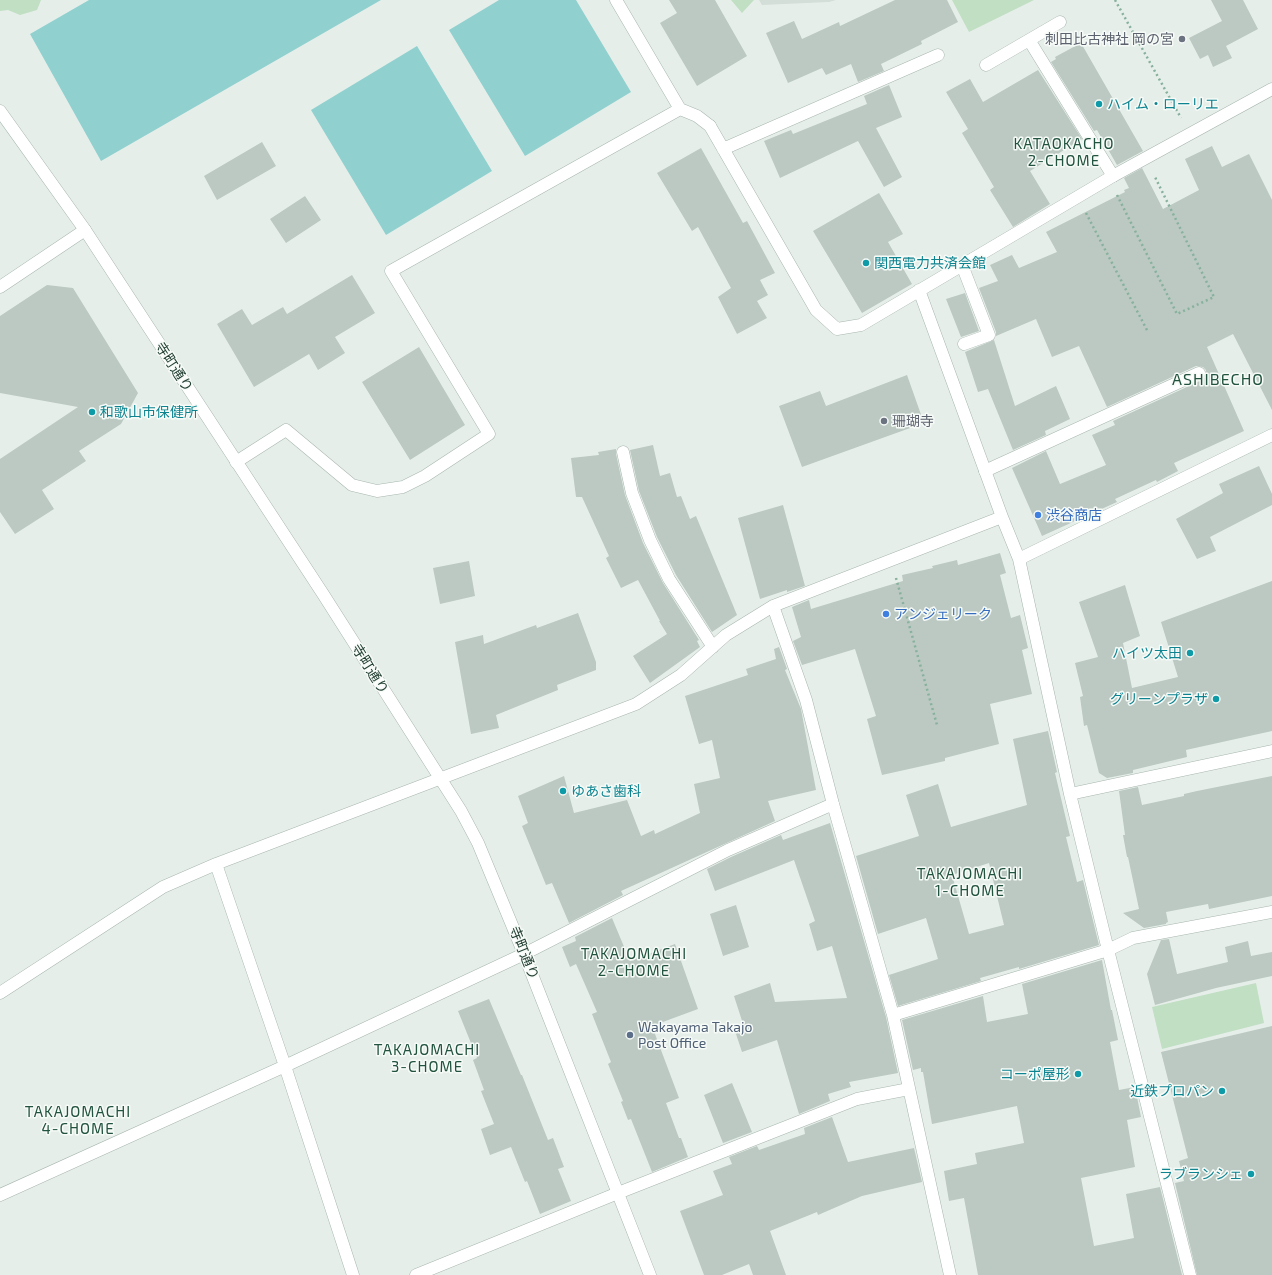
<!DOCTYPE html>
<meta charset="utf-8">
<style>
body{margin:0}
canvas{display:block;background:#e6eee9}
</style>
<canvas width="1272" height="1275"></canvas>
<script>
const c = document.querySelector('canvas').getContext('2d');
c.lineJoin = 'round';
function paint(path, color) {
  c.fillStyle = color;
  c.fill(path, 'evenodd');
}
function shape(rows) {
  const path = new Path2D();
  for (const r of rows) {
    path.moveTo(r[0], r[1]);
    for (let i = 2; i < r.length; i += 2) path.lineTo(r[i], r[i + 1]);
  }
  return path;
}
function stroke(path, color, width, dash) {
  c.strokeStyle = color;
  c.lineWidth = width;
  c.lineCap = dash ? 'butt' : 'round';
  c.setLineDash(dash || []);
  c.stroke(path);
}
function label(font, color, halo, rows, align = 'center') {
  c.font = font + ' "Exo 2","Noto Sans JP",sans-serif';
  c.lineWidth = 3;
  c.setLineDash([]);
  c.textBaseline = 'middle';
  c.strokeStyle = halo;
  c.fillStyle = color;
  for (const [text, x, y, turn = 0] of rows) {
    c.save();
    c.translate(x, y);
    c.rotate((+turn || 0) * Math.PI / 180);
    c.textAlign = isNaN(turn) ? turn : align;
    if (halo) c.strokeText(text, 0, 0);
    c.fillText(text, 0, 0);
    c.restore();
  }
}
paint(shape([
 [759,0,836,0,829,2,762,5]
]), '#d4ded8');
paint(shape([
 [0,0,41,0,37,10,20,15,8,10,0,11],
 [731,0,754,0,742,13],
 [952,0,1034,0,969,32],
 [1256,983,1264,1023,1162,1049,1152,1007]
]), '#c0dfc3');
paint(shape([
 [89,0,381,0,101,161,30,34],
 [499,0,576,0,631,92,525,156,449,30],
 [417,46,492,171,386,235,311,110]
]), '#90d1d0');
paint(shape([
 [669,0,715,0,747,56,697,86,660,23,677,13],
 [895,0,947,0,958,22,921,41,922,44,881,64,884,71,858,82,851,64,826,75,822,68,788,83,766,33,794,21,802,39,839,22,840,26],
 [1211,0,1243,0,1258,29,1226,46,1232,58,1213,67,1208,55,1200,59,1189,38,1222,21],
 [1081,43,1143,151,1117,165,1097,130,1094,131,1051,62,1056,59,1055,57],
 [1038,70,1082,139,1030,171,1050,204,1013,227,990,190,994,187,962,133,968,129,946,92,970,79,983,102],
 [889,85,902,117,876,128,902,177,884,187,858,141,780,178,764,141,791,130,793,134,867,104,864,96],
 [262,142,276,166,217,200,204,176],
 [1212,146,1222,167,1249,154,1272,200,1272,410,1233,334,1207,347,1244,431,1174,463,1178,471,1157,482,1156,480,1115,499,1117,502,1042,536,1012,468,1046,451,1060,484,1106,465,1092,435,1115,425,1113,421,1202,380,1205,377,1206,370,1203,367,1196,366,1107,407,1079,346,1052,357,1036,319,996,336,996,332,979,288,998,281,990,265,1012,255,1019,268,1057,252,1046,232,1125,192,1124,190,1129,188,1124,178,1142,168,1163,209,1199,190,1185,159],
 [701,148,743,223,747,221,775,273,760,280,768,295,757,301,767,318,737,334,718,297,731,288,698,227,692,231,657,173],
 [879,193,903,234,888,242,912,284,862,313,813,231],
 [305,196,321,220,286,243,270,219],
 [352,275,375,313,335,337,345,353,318,370,309,354,254,387,217,324,242,309,252,325,283,307,287,314],
 [47,285,73,288,138,393,121,424,79,451,86,461,42,490,54,509,15,534,0,512,0,459,78,407,0,393,0,316],
 [965,293,979,331,961,337,946,299],
 [994,340,1015,406,1056,386,1070,419,1045,431,1046,435,1013,450,988,389,978,392,965,352],
 [419,347,465,425,410,460,362,382],
 [907,375,924,423,802,467,779,406,820,391,826,406],
 [653,445,660,476,670,473,677,497,681,496,690,519,696,516,737,615,712,632,676,575,657,537,639,491,630,450],
 [616,449,616,454,625,495,643,543,663,583,699,640,697,641,700,647,650,683,633,656,667,634,659,621,660,621,638,580,621,588,606,558,609,556,582,497,576,497,571,458,599,455,598,452],
 [1259,466,1272,494,1272,505,1210,537,1216,551,1197,559,1176,519,1223,493,1219,484],
 [783,505,805,586,787,592,787,590,760,599,738,518],
 [1000,553,1006,573,1000,575,1011,618,1020,615,1028,648,1022,650,1032,694,990,704,999,744,945,758,945,761,882,775,867,719,876,716,855,649,802,665,793,641,801,637,792,607,809,600,811,609,903,581,902,575,933,568,932,566,957,560,958,565],
 [469,561,475,596,440,604,433,568],
 [1272,581,1272,731,1186,750,1187,757,1133,770,1133,773,1107,778,1099,773,1087,725,1084,726,1080,697,1083,696,1075,663,1098,657,1079,602,1125,585,1140,636,1123,643,1132,688,1178,677,1161,622],
 [578,613,596,662,596,670,557,685,558,690,496,715,499,728,471,734,455,642,483,635,484,644,536,625,537,628],
 [779,647,787,669,785,670,801,709,816,790,768,801,775,821,621,891,623,895,569,923,552,883,546,885,522,826,528,823,518,796,564,776,574,813,627,800,641,836,654,830,655,834,700,813,694,784,720,778,712,740,699,744,685,696,748,675,746,669,776,659,774,649],
 [1048,731,1057,772,1055,773,1070,836,1066,837,1077,882,1083,880,1099,945,1019,969,1019,967,980,978,981,981,898,1006,889,975,938,959,926,918,878,934,856,856,919,836,906,795,938,784,951,827,1027,805,1013,739],
 [989,863,1004,925,969,934,952,875],
 [1272,776,1272,896,1209,909,1208,904,1166,912,1168,922,1166,923,1166,924,1144,928,1123,913,1139,909,1128,857,1127,857,1123,835,1125,835,1119,791,1138,787,1142,805,1184,796,1184,794,1197,791],
 [830,823,886,1017,898,1073,849,1082,851,1087,828,1094,830,1101,799,1114,777,1040,742,1052,735,1031,744,1027,734,996,770,983,775,1002,847,998,832,946,817,951,809,924,815,921,794,860,715,891,707,869,731,857,781,835,783,840],
 [736,905,749,947,723,956,710,914],
 [612,918,630,961,675,944,698,1009,652,1026,679,1098,666,1103,679,1138,681,1138,688,1157,652,1172,631,1119,628,1120,621,1102,623,1101,608,1064,611,1062,592,1014,597,1012,576,964,570,967,562,947,576,941,575,937],
 [1169,939,1177,974,1228,962,1225,947,1248,941,1251,956,1272,952,1272,976,1216,988,1155,1005,1147,974,1161,940],
 [1102,960,1111,1010,1112,1010,1118,1040,1110,1042,1119,1090,1135,1087,1141,1117,1127,1120,1135,1167,1081,1178,1094,1246,1134,1238,1126,1194,1160,1187,1182,1275,978,1275,964,1198,949,1201,944,1171,977,1164,975,1153,1024,1143,1017,1106,932,1124,923,1072,921,1072,921,1068,913,1070,902,1020,983,996,987,1022,1028,1014,1022,984],
 [489,999,521,1075,522,1075,548,1140,553,1138,564,1167,558,1169,571,1201,540,1214,527,1181,525,1182,511,1147,490,1155,481,1129,494,1124,481,1091,484,1090,473,1060,477,1058,458,1011],
 [1272,1026,1272,1275,1197,1275,1175,1183,1184,1181,1179,1161,1188,1158,1161,1052],
 [732,1083,752,1132,723,1143,704,1095],
 [832,1117,848,1162,914,1148,922,1182,862,1196,818,1215,817,1212,770,1231,786,1275,753,1275,749,1264,722,1275,704,1275,680,1211,723,1195,713,1171,732,1164,729,1157,757,1146,759,1150,805,1134,804,1128]
]), '#bbc9c2');
const service = shape([
 [616,0,680,109],
 [1029,40,1113,176],
 [986,65,1060,22],
 [962,265,989,335,964,344],
 [236,462,286,430,352,485,377,491,403,487,425,476,489,434,391,271,680,109,697,116,710,126],
 [985,471,1199,373]
]);
const minor = shape([
 [710,126,816,310,837,329,861,325,1113,176,1272,89],
 [723,149,938,55],
 [0,287,85,230],
 [919,290,1002,517,1019,559,1070,794,1108,950,1190,1275],
 [623,452,632,493,650,540,669,579,713,647],
 [1019,559,1272,435],
 [773,606,806,700,833,804,893,1015,950,1275],
 [1070,794,1272,751],
 [216,864,285,1066,353,1275],
 [0,993,163,887,216,864,636,704,681,675,726,635,773,606,1002,517],
 [893,1015,1108,950,1133,938,1272,912],
 [0,1195,285,1066,524,954,728,850,833,804],
 [416,1275,618,1193,857,1099,909,1089]
]);
const tertiary = shape([
 [0,111,85,230,323,594,461,811,478,843,524,954,650,1275]
]);
stroke(service, '#a8b7af', 13);
stroke(minor, '#a8b7af', 13);
stroke(tertiary, '#a8b7af', 13);
stroke(shape([
 [1115,0,1181,118],
 [1117,195,1177,314,1214,297,1154,175],
 [1086,213,1148,332],
 [896,578,937,725]
]), '#87b19d', 2.5, [2, 3]);
stroke(service, '#fff', 12);
stroke(minor, '#fff', 12);
stroke(tertiary, '#fff', 12);
for (const [x, y, r, color] of [
 [1182,39,4,"#6b7280"],
 [1099,104,4,"#0f9aa8"],
 [866,263,4,"#0f9aa8"],
 [92,412,4,"#0f9aa8"],
 [884,421,4,"#6b7280"],
 [1038,515,4,"#3f7fe0"],
 [886,614,4,"#3f7fe0"],
 [1190,653,4,"#0f9aa8"],
 [1216,699,4,"#0f9aa8"],
 [563,791,4,"#0f9aa8"],
 [630,1035,4,"#5c6f8a"],
 [1078,1074,4,"#0f9aa8"],
 [1222,1091,4,"#0f9aa8"],
 [1251,1174,4,"#0f9aa8"]
]) {
  const dot = new Path2D();
  dot.arc(x, y, r, 0, 2 * Math.PI);
  c.fillStyle = color;
  c.fill(dot);
  stroke(dot, '#f7fbf8', 1.5);
}
label('14px', '#5b616d', '#f7fbf8', [
 ["刺田比古神社 岡の宮",1174,39],
 ["珊瑚寺",892,421,"left"]
], 'right');
label('14px', '#0d838f', '#f7fbf8', [
 ["ハイム・ローリエ",1107,104,"left"],
 ["関西電力共済会館",874,263,"left"],
 ["和歌山市保健所",100,412,"left"],
 ["ハイツ太田",1182,653],
 ["グリーンプラザ",1208,699],
 ["ゆあさ歯科",571,791,"left"],
 ["コーポ屋形",1070,1074],
 ["近鉄プロパン",1214,1091],
 ["ラブランシェ",1243,1174]
], 'right');
label('14px', '#254135', '#f7fbf8', [
 ["寺町通り",174,367,57],
 ["寺町通り",370,669,58],
 ["寺町通り",524,953,68]
]);
label('14px', '#366cbe', '#f7fbf8', [
 ["渋谷商店",1046,515],
 ["アンジェリーク",894,614]
], 'left');
label('14px', '#4e5e75', '#f7fbf8', [
 ["Wakayama Takajo",638,1027],
 ["Post Office",638,1043]
], 'left');
c.letterSpacing = '1px';
label('15px', '#21533e', '#f7fbf8', [
 ["KATAOKACHO",1064,144],
 ["2-CHOME",1064,161],
 ["TAKAJOMACHI",970,874],
 ["1-CHOME",970,891],
 ["TAKAJOMACHI",634,954],
 ["2-CHOME",634,971],
 ["TAKAJOMACHI",427,1050],
 ["3-CHOME",427,1067],
 ["TAKAJOMACHI",78,1112],
 ["4-CHOME",78,1129]
]);
c.letterSpacing = '0px';
c.letterSpacing = '1px';
label('16px', '#21533e', '#f7fbf8', [
 ["ASHIBECHO",1218,380]
]);
c.letterSpacing = '0px';
</script>
